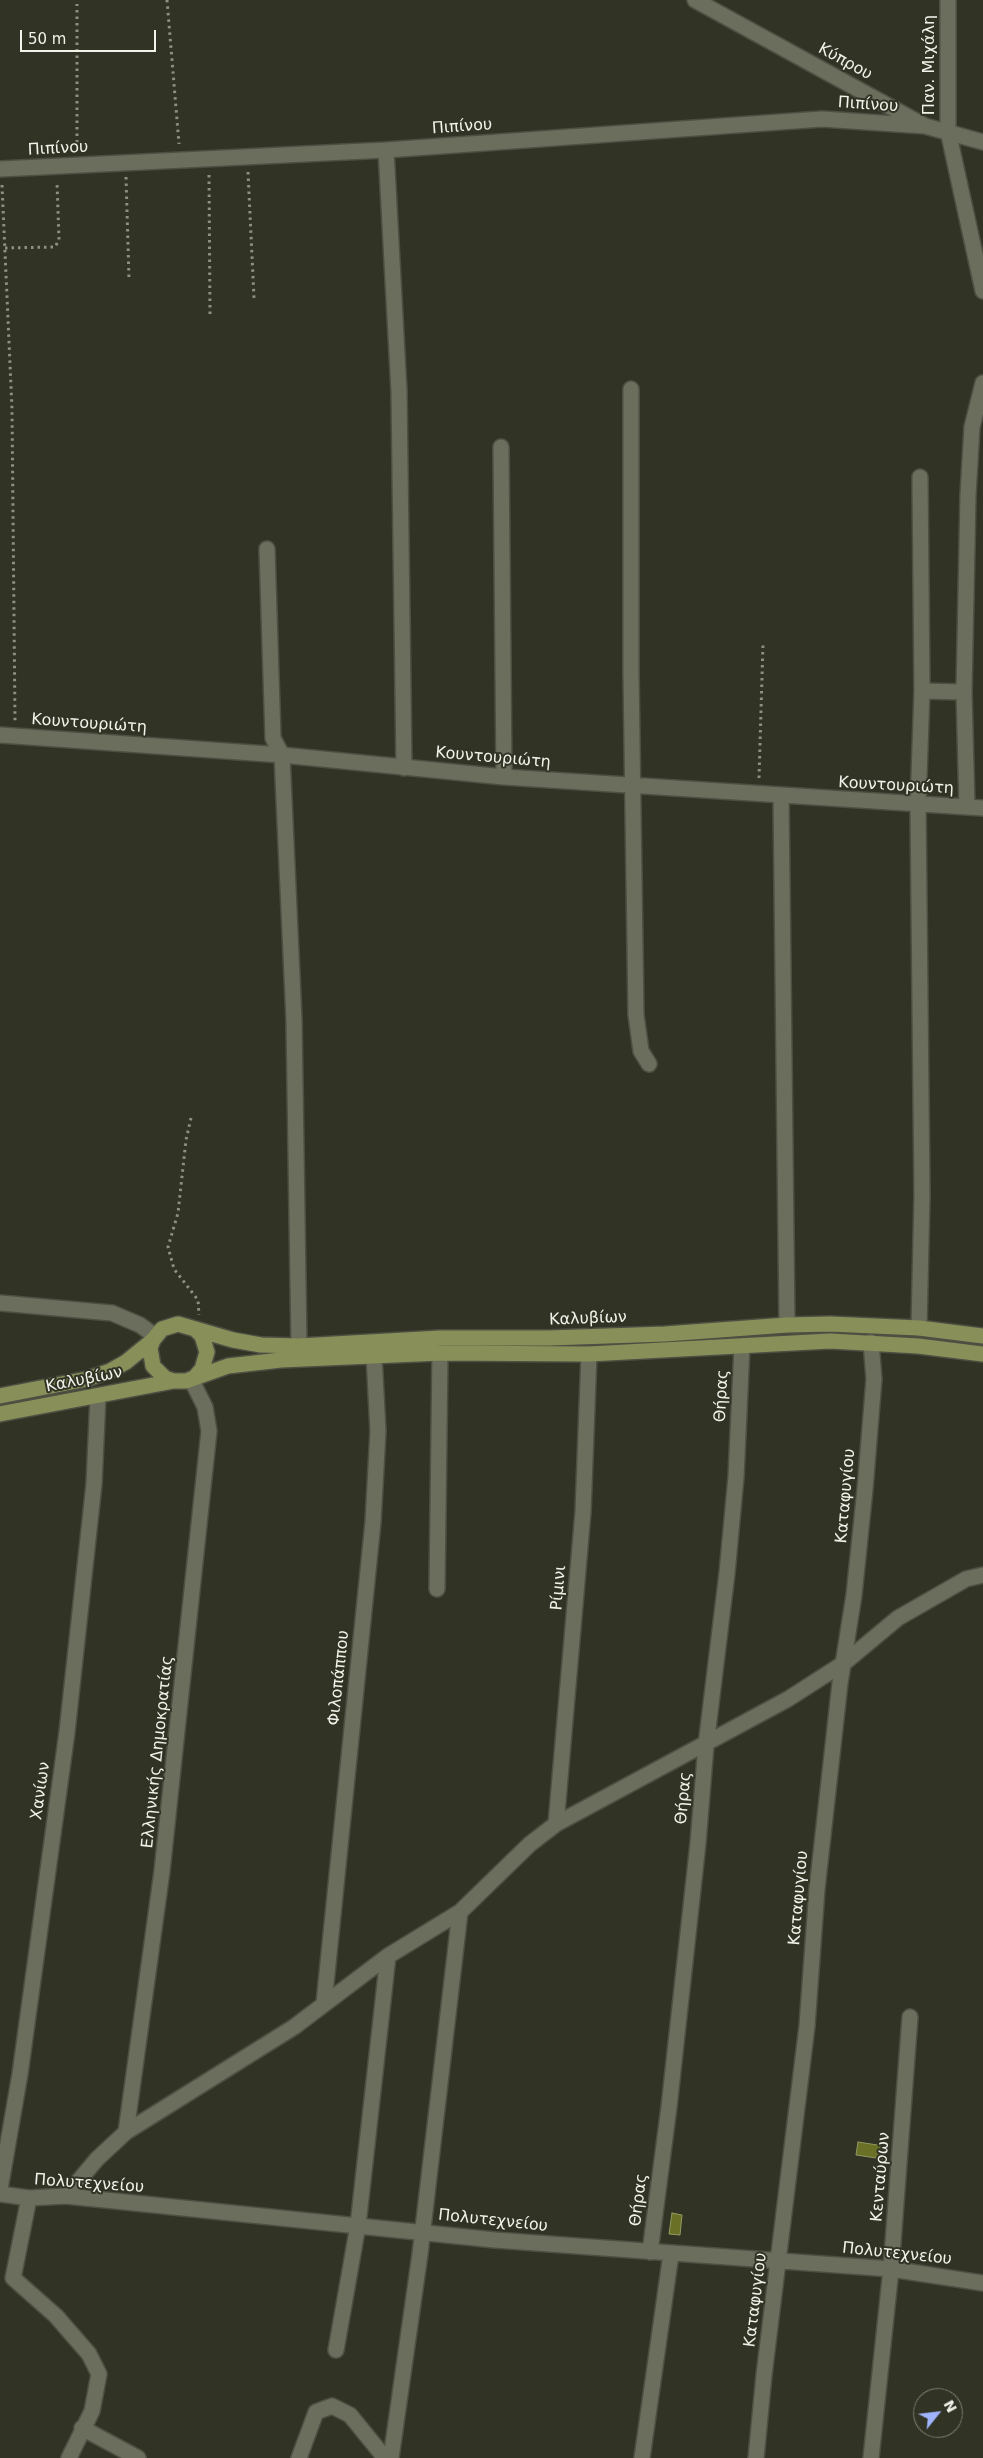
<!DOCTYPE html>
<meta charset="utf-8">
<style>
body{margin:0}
#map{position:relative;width:983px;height:2458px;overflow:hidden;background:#313325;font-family:"DejaVu Sans",sans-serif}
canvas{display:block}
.north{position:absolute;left:913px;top:2388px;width:50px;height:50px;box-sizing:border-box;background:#313325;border:1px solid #7e8074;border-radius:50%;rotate:61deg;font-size:14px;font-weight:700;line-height:20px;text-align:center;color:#f1f3ea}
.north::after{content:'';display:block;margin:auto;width:18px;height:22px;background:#a0b3fd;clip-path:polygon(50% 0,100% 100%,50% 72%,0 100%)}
.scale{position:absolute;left:20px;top:30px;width:136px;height:22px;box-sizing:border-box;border:2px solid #f1f3ea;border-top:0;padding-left:6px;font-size:15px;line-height:18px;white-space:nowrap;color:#f1f3ea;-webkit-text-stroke:4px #313325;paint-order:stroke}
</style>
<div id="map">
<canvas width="983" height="2458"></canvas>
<div class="north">N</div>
<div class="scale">50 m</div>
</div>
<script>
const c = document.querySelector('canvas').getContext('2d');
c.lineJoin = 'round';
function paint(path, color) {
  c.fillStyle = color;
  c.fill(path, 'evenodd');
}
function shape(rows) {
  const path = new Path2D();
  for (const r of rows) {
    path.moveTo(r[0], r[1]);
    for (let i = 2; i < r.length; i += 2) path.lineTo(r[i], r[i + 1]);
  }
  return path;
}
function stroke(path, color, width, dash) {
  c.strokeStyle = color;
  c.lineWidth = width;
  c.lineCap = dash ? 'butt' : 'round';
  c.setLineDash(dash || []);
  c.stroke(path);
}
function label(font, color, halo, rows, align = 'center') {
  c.font = font + ' "DejaVu Sans",sans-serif';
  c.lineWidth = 4;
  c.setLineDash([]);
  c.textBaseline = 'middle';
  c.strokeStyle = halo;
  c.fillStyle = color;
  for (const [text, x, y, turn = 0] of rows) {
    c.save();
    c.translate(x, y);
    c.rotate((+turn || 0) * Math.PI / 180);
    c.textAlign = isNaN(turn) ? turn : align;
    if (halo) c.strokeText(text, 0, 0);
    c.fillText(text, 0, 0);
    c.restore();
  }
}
const water = shape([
 [858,2142,884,2146,883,2159,856,2155,858,2142],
 [672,2213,682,2215,680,2235,669,2234,672,2213]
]);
paint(water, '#6a7126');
stroke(water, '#929861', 1);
const minor = shape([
 [695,0,925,126,983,142],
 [948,0,948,131,983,291],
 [386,150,399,391,404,768],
 [0,169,386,150,822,119,925,126],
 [631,389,631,673,636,1015,641,1051,649,1064],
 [501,447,504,777],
 [920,477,922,691,964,692],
 [267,549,273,738,282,755,294,1020,299,1346],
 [0,735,282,755,504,777,983,808],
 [781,796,787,1325],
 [967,807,964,692,968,495,972,427,983,383],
 [0,1303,112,1313,140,1325,155,1336],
 [919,1328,922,1196,918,805,922,691],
 [437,1589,440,1353],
 [556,1824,583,1512,589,1354],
 [324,2003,373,1522,378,1431,374,1356],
 [126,2132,162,1871,209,1431,205,1407,191,1379],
 [0,2189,20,2074,67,1732,94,1484,98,1396],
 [0,2194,29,2198,66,2196,495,2240,891,2269,983,2283],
 [66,2196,97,2159,126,2132,294,2027,388,1956,460,1912,530,1844,556,1824,788,1699,844,1663,898,1618,966,1579,983,1575],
 [29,2198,13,2278,56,2316,89,2354,99,2374,92,2411,69,2458],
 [650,2252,669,2107,698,1843,706,1745,727,1573,736,1477,742,1346],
 [336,2350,358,2225,388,1956],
 [82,2428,138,2458],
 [299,2458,316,2412,332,2406,350,2415,385,2458],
 [391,2458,420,2254,460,1912],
 [642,2458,671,2254],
 [756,2458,764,2375,807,2026,817,1889,840,1683,854,1595,865,1489,874,1379,871,1342],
 [871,2458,891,2269,910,2017]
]);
const major = shape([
 [195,1329,202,1336,207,1352,202,1369,196,1376],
 [153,1340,150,1348,153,1366,165,1378,174,1381],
 [0,1396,87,1379,110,1371,126,1362,153,1340,162,1329,178,1324,233,1340,261,1345,299,1346,440,1338,549,1338,665,1334,787,1325,830,1324,919,1328,983,1336],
 [0,1414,174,1381,186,1381,228,1366,281,1360,440,1353,589,1354,830,1341,918,1346,983,1354]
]);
stroke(minor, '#4d4f42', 18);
stroke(major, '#4d4f42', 18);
stroke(shape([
 [167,0,179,144],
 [77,149,77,4],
 [248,172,254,298],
 [209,175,210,314],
 [126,177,129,279],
 [2,185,12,409,15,721],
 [5,248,55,247,59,240,57,182],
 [759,778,763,644],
 [191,1118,186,1140,178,1213,168,1247,174,1269,198,1300,199,1315]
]), '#8e9084', 3, [2.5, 4]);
stroke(minor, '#6b6e5d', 15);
stroke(major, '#888f59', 15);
label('16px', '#f1f3ea', '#313325', [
 ["Κύπρου",845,62,29],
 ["Παν. Μιχάλη",930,65,-90],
 ["Πιπίνου",868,105,4],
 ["Πιπίνου",462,127,-4],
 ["Πιπίνου",58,149,-3],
 ["Κουντουριώτη",89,724,4],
 ["Κουντουριώτη",493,758,5],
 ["Κουντουριώτη",896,786,3],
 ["Καλυβίων",588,1319,-2],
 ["Καλυβίων",84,1380,-11],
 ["Θήρας",722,1396,-87],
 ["Καταφυγίου",846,1496,-85],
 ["Ρίμινι",559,1588,-85],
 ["Φιλοπάππου",339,1678,-84],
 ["Ελληνικής Δημοκρατίας",158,1752,-84],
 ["Χανίων",41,1791,-82],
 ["Θήρας",684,1798,-85],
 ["Καταφυγίου",799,1898,-85],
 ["Κενταύρων",881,2177,-85],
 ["Πολυτεχνείου",89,2184,4],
 ["Θήρας",639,2200,-83],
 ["Πολυτεχνείου",493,2221,6],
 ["Πολυτεχνείου",897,2254,6],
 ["Καταφυγίου",756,2300,-83]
]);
</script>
